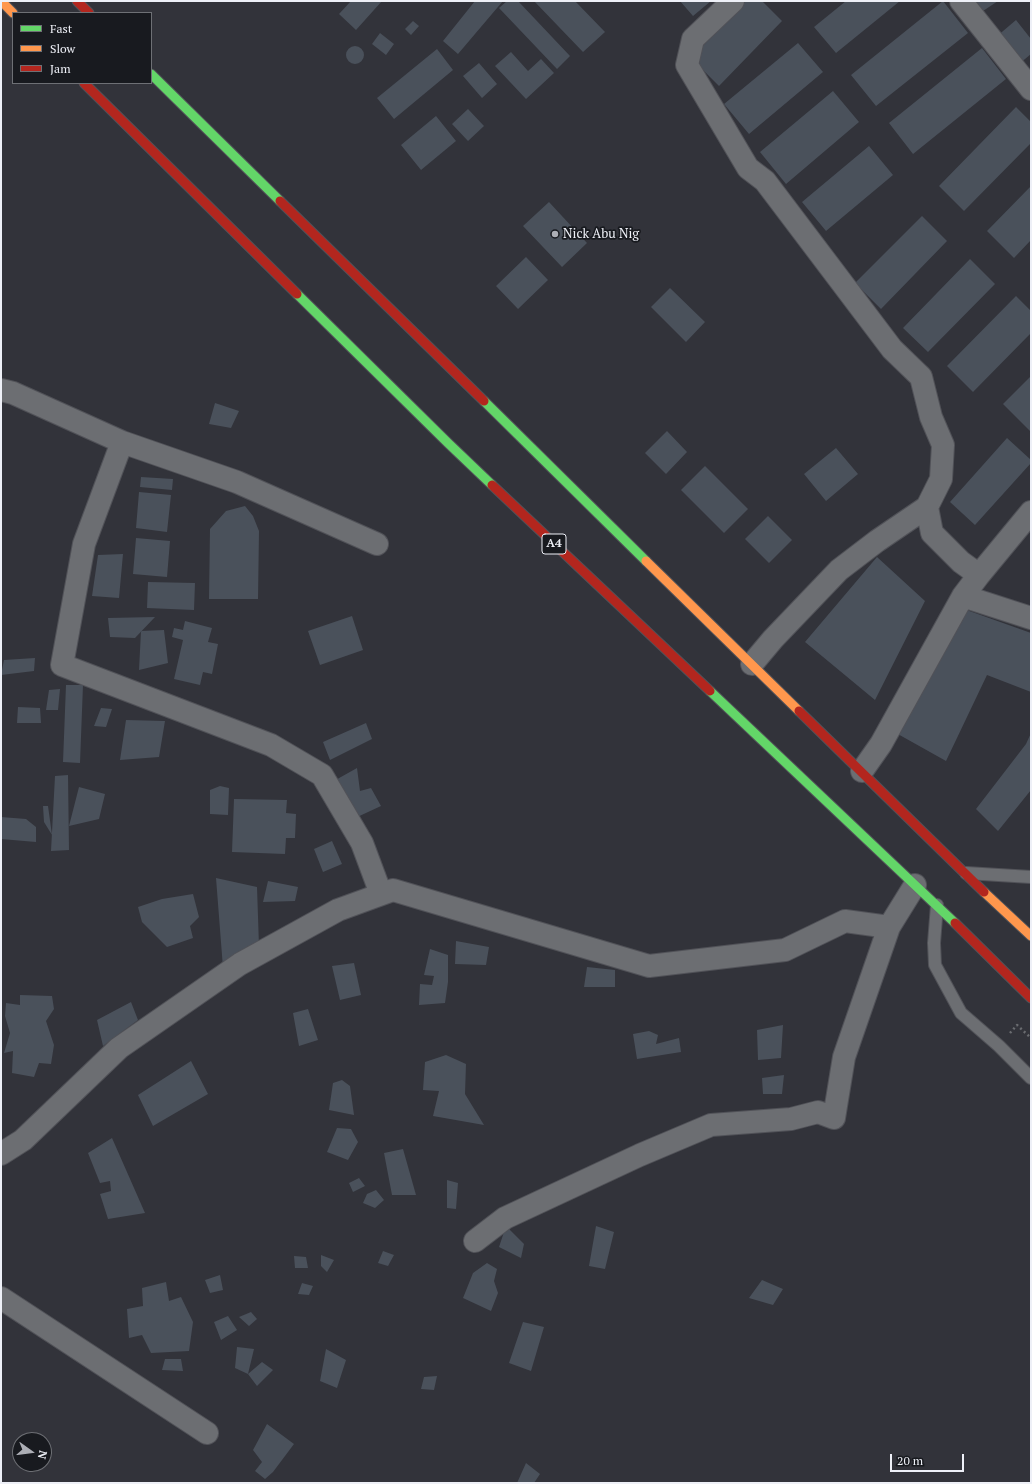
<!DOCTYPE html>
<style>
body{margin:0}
#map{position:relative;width:1032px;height:1484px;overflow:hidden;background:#32333a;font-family:"PT Serif",serif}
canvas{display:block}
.frame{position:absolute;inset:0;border:2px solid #eef0f7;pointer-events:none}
.legend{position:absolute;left:12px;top:12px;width:140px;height:72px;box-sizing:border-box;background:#181a1f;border:1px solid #6e7075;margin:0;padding:5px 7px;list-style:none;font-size:12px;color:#eef0f7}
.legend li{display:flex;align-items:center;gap:8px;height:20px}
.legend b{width:20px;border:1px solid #6e7075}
.north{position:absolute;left:12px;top:1432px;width:40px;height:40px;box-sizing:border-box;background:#181a1f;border:1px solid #6e7075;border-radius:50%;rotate:104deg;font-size:11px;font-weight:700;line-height:16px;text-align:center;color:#eef0f7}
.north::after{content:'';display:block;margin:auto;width:14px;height:18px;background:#acaeb5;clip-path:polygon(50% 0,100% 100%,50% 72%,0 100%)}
.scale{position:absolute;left:890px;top:1454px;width:74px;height:18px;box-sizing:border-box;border:2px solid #eef0f7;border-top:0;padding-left:5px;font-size:12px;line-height:14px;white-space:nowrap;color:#eef0f7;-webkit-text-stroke:3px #181a1f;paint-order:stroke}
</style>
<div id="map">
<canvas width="1032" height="1484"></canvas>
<div class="frame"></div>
<ul class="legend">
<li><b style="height:5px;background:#63d668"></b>Fast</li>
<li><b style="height:5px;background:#ff974d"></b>Slow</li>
<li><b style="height:5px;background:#b3261e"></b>Jam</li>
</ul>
<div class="north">N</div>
<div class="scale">20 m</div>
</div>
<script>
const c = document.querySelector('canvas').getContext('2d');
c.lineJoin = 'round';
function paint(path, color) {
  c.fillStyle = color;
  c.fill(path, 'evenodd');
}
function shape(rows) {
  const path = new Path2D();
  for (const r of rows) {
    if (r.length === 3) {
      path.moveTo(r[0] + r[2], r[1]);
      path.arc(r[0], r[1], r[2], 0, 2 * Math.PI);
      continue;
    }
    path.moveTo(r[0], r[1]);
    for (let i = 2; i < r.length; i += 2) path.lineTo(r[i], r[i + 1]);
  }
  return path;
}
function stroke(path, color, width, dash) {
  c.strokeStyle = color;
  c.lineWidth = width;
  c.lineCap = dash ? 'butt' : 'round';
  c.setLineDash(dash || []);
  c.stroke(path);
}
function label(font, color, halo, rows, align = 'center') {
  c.font = font + ' "PT Serif",serif';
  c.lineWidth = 3.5;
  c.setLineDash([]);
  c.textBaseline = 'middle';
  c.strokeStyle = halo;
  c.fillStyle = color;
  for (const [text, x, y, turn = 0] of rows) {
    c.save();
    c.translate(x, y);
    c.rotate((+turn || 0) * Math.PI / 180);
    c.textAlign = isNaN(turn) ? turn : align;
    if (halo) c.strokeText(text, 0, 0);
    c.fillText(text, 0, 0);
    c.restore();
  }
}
paint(shape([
 [351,1,382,1,356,30,339,14],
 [475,1,503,1,458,54,443,41],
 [507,1,518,1,570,56,557,69,499,8],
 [534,1,575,1,605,32,583,52],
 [680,1,711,1,693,16],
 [746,1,762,1,782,21,719,86,691,58],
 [846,1,900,1,836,53,814,27],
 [943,1,968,33,876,106,851,75],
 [976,1,998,1,983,11],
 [1016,20,1031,39,1031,54,1019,64,996,37],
 [413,21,419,26,411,35,405,29],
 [380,33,394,44,386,55,372,44],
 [798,43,823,72,749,134,724,104],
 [355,55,9],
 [982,48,1006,79,913,154,889,123],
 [437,49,453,70,394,119,377,98],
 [511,52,528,71,541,59,554,73,526,99,495,66],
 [479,63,497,84,482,98,463,76],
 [833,91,859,122,786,184,760,152],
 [1016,107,1031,122,1031,143,964,211,939,186],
 [468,109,484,126,468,141,452,124],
 [436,116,456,141,421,170,401,145],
 [869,146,893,175,826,231,802,202],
 [1031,186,1031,240,1014,258,987,231],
 [549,202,587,243,562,267,523,226],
 [922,216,947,241,881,309,855,283],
 [526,257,548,280,518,309,496,286],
 [970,259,995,284,928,352,903,328],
 [670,288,705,322,686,342,651,307],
 [1016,296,1031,311,1031,333,973,392,947,366],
 [1031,376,1031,432,1003,404],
 [215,403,239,411,231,428,209,424],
 [667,431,687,452,666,474,645,453],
 [1007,438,1031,460,1031,463,975,525,950,502],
 [836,448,858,474,826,501,804,474],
 [705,466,748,509,724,533,681,490],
 [141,477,173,479,172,490,140,487],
 [139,492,171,495,167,532,136,528],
 [245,506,253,516,259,531,258,599,209,599,210,529,226,511],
 [768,516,792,540,769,563,745,539],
 [136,538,170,541,167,577,133,574],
 [123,554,119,598,92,596,98,555],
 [877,557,925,601,875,700,805,642],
 [148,582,195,583,194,610,147,608],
 [961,608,1031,633,1031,692,987,675,946,761,896,733],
 [352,616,363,650,320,665,308,631],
 [155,617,135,638,110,637,108,618],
 [185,621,212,628,208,642,218,644,212,674,203,672,200,685,174,679,183,640,172,637,174,628,183,630],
 [164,630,168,663,139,670,141,631],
 [35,658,34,671,1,675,4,660],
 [66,685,83,685,80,763,63,762],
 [60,689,58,710,46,710,49,690],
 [18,707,40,708,41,723,17,723],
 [101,708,112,709,106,727,94,726],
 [126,720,165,721,159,757,120,760],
 [366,723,372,739,330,760,323,742],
 [1031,733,1031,790,998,831,976,809,1026,744],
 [357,768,360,791,371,788,381,806,353,819,332,782],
 [68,775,69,850,51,851,55,776],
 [220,786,229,788,228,815,210,814,210,790],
 [79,787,105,794,99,819,69,826],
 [234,799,287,800,286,813,296,814,295,838,286,838,285,854,232,852],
 [43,806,48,806,52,835,44,822],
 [1,817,26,819,36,827,36,842,1,839],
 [332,841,342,864,323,872,314,849],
 [216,878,257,887,259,946,223,968],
 [268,881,298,887,295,901,263,902],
 [193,894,199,917,190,926,193,938,167,947,142,922,138,907,162,899],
 [456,941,489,947,486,965,455,964],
 [430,949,448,955,448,982,445,1003,419,1005,420,984,432,985,434,976,424,975],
 [354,963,361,995,340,1000,332,966],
 [587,967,615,970,615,987,584,987],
 [20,995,52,996,54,1009,46,1021,54,1045,51,1064,39,1063,34,1077,12,1073,13,1051,4,1053,10,1033,5,1016,6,1003,20,1005],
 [131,1002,138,1020,103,1046,97,1020],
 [308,1009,318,1040,299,1046,293,1013],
 [783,1025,781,1058,758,1060,757,1030],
 [649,1031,658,1035,656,1044,679,1038,681,1052,637,1059,633,1034],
 [446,1055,466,1064,465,1094,484,1125,433,1116,439,1091,423,1090,425,1062],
 [191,1061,208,1094,153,1126,138,1095],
 [784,1075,782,1094,763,1094,762,1078],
 [342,1080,350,1086,354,1115,329,1110,333,1083],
 [337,1128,351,1129,358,1142,348,1160,327,1152],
 [112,1138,145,1213,108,1219,100,1194,111,1191,110,1181,100,1183,88,1153],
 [403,1149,416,1195,392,1195,384,1153],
 [359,1178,365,1186,353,1192,349,1183],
 [447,1180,458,1183,456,1209,447,1208],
 [376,1190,384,1200,375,1208,363,1203,367,1194],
 [506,1226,524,1244,521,1258,499,1247],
 [596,1226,614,1232,605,1269,589,1266],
 [383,1251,394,1255,388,1266,378,1263],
 [321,1255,334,1260,327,1272,321,1266],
 [294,1256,306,1257,308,1268,295,1268],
 [487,1263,497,1269,494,1281,498,1293,491,1311,463,1298,473,1273],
 [220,1275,223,1290,210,1293,205,1280],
 [762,1280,783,1289,773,1305,749,1298],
 [166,1282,169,1301,181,1297,193,1322,189,1351,151,1353,142,1335,129,1338,127,1309,143,1306,142,1288],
 [302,1283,313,1286,309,1295,298,1294],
 [251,1312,257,1319,249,1326,239,1317],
 [228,1316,237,1330,221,1340,214,1322],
 [523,1322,544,1327,531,1371,509,1363],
 [237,1347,254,1349,248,1374,262,1362,273,1370,257,1386,248,1374,235,1368],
 [326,1349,346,1360,337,1388,320,1381],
 [165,1359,181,1359,183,1371,162,1370],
 [437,1376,434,1390,421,1389,424,1377],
 [267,1424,294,1444,273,1472,265,1479,255,1471,262,1462,253,1450],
 [526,1463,540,1474,534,1483,517,1483]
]), '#4a515b');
const lane = shape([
 [966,873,1031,877],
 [937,905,934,943,935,965,961,1013,999,1046,1031,1078]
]);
const street = shape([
 [733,1,693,39,687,65,748,168,765,181,892,349,921,377,931,417,943,445,941,479,927,507,932,533,961,562,979,575],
 [961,1,1031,89],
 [1,390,13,393,122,442,237,482,377,544],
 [122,442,84,544,62,665,271,745,322,775,362,843,381,894],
 [963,596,1031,618],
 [752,664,773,639,839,570,877,541,927,507],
 [862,771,881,744,963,596,979,575,1031,512],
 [1,1154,23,1140,119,1048,240,964,338,910,393,890,649,966,785,950,845,921,889,927,915,885],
 [475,1241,505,1218,640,1155,711,1125,791,1119,818,1112,834,1118,844,1057,889,927],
 [1,1298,207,1433]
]);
const fast = shape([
 [151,74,280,201],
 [297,294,448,443,492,485],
 [484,401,646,561],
 [710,691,955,923]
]);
const slow = shape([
 [1,1,13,13],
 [646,561,799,711],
 [984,892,1031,936]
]);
const jam = shape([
 [77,1,89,13],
 [84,83,297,294],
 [280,201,484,401],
 [492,485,710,691],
 [799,711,984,892],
 [955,923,1031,998]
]);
stroke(lane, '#515258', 14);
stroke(street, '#515258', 24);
stroke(fast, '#515258', 11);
stroke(slow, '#515258', 11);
stroke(jam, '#515258', 11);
stroke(shape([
 [1010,1033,1017,1025,1031,1038]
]), '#6a6c70', 2.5, [2, 3]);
stroke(lane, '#6c6e72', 12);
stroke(street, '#6c6e72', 22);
stroke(fast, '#63d668', 9);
stroke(slow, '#ff974d', 9);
stroke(jam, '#b3261e', 9);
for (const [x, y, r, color] of [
 [555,234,4,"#acaeb5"]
]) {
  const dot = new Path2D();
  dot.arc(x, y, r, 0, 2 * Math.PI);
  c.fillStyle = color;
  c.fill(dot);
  stroke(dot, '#181a1f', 1.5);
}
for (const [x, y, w] of [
 [554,544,24]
]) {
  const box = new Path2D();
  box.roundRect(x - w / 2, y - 10, w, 20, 3);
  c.fillStyle = '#181a1f';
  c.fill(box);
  stroke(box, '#eef0f7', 1);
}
label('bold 12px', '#eef0f7', null, [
 ["A4",554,544]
]);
label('13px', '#eef0f7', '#181a1f', [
 ["Nick Abu Nig",563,234]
], 'left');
</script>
